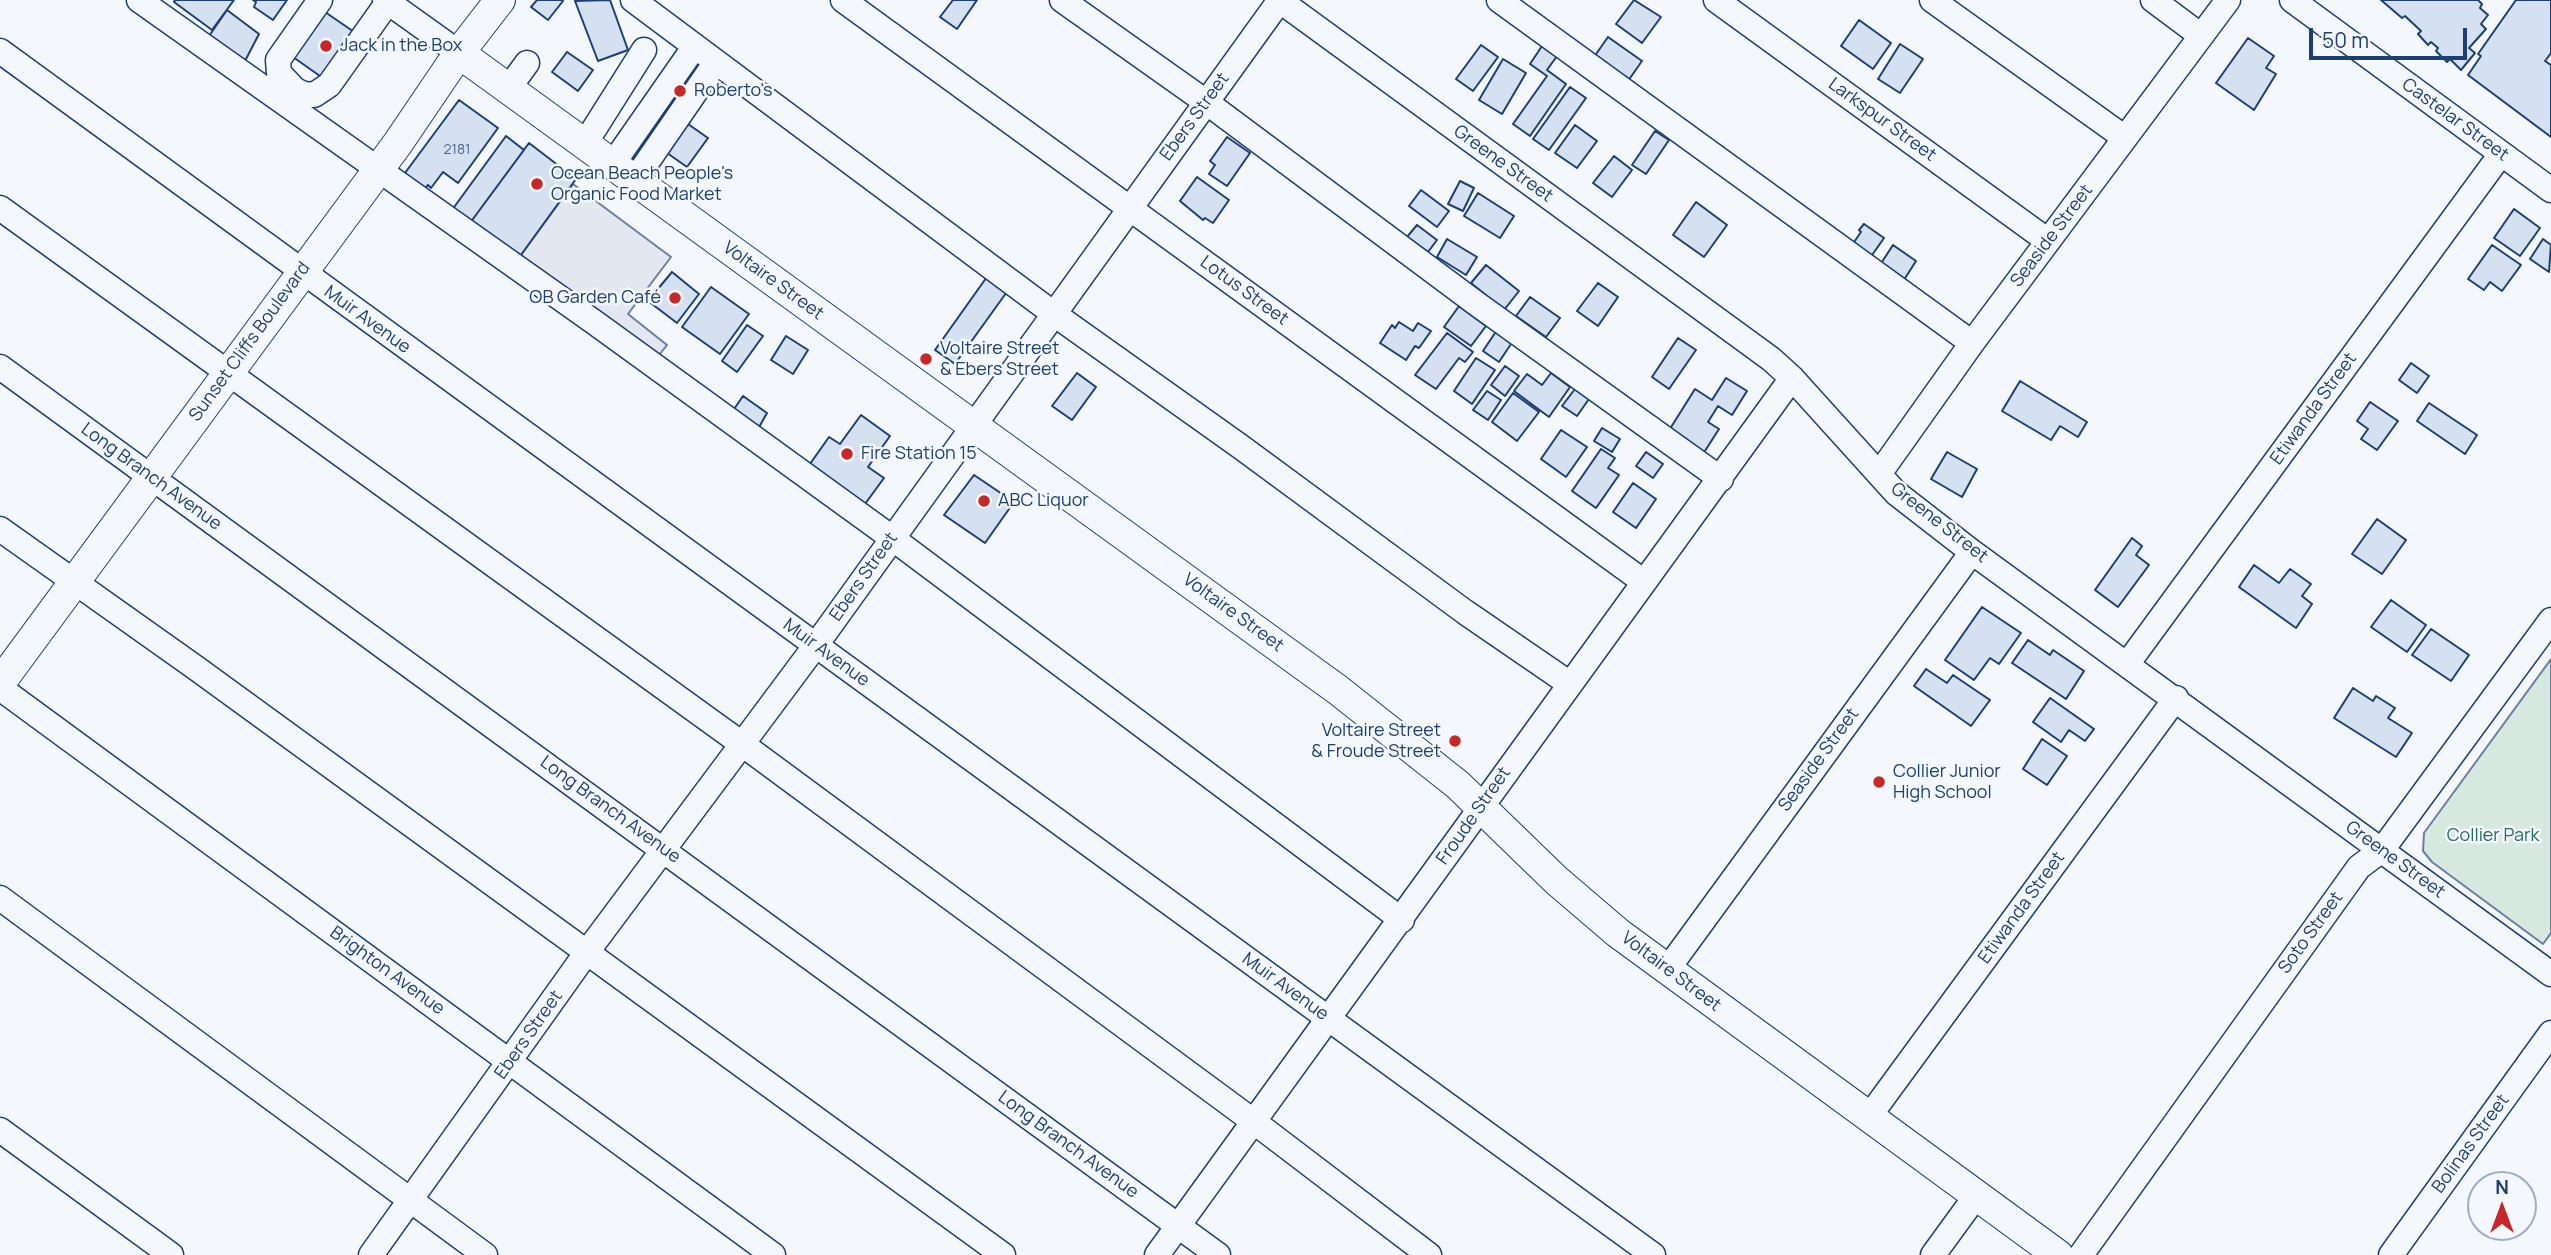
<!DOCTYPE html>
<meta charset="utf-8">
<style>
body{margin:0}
#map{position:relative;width:2551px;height:1255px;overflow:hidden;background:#f4f7fb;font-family:Manrope,sans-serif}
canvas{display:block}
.north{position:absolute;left:2467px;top:1171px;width:70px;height:70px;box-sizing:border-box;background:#f4f7fb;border:2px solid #9eadc5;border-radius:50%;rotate:0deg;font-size:19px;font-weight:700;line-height:28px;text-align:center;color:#1d3f73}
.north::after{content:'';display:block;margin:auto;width:24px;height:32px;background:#c62828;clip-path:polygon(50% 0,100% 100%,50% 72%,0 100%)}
.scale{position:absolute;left:2309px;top:28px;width:158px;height:32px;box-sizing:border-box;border:4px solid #1d3f73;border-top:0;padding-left:9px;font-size:21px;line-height:24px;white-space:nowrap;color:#1d3f73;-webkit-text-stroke:5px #f4f7fb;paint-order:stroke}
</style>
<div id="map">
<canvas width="2551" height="1255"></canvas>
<div class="north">N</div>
<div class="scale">50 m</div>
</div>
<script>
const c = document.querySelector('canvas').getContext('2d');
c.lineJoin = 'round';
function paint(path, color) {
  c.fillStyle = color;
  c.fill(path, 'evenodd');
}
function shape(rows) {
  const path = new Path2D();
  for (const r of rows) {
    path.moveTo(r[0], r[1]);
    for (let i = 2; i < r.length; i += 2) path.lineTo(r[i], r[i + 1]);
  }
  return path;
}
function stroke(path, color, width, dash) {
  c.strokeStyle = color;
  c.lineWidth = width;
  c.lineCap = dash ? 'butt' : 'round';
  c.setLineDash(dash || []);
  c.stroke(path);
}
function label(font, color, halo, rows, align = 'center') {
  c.font = font + ' Manrope,sans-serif';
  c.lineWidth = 5;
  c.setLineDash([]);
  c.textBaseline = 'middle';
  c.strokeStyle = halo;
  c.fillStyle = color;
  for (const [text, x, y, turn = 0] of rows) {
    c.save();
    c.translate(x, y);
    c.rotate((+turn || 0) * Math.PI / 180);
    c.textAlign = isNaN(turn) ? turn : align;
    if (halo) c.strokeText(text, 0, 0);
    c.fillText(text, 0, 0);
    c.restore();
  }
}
const green = shape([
 [2551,659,2551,933,2543,944,2432,862,2423,851,2424,833,2551,659]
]);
paint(green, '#d7e8df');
stroke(green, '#687fa3', 2);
const parking = shape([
 [573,184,671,257,628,314,667,345,656,359,518,259,573,184]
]);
paint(parking, '#e3e8f0');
stroke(parking, '#687fa3', 2);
const building = shape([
 [175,0,234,0,212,30,174,2,175,0],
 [253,0,287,0,273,20,254,7,256,2,253,0],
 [537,0,562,0,563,1,548,20,531,7,537,0],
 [610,0,628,50,598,61,575,1,610,0],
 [953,0,977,0,957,29,940,17,953,0],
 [1634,0,1661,17,1642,43,1616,24,1634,0],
 [2381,0,2478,0,2482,4,2480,8,2488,15,2481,24,2486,29,2469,48,2475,53,2461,70,2450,59,2447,62,2436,51,2438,48,2431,42,2428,45,2418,34,2421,31,2405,16,2402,18,2381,0],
 [2516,0,2551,0,2551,53,2545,61,2551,65,2551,137,2468,75,2481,56,2478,54,2516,0],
 [227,10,259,34,245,61,209,36,227,10],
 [325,12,360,36,327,81,293,57,325,12],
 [1859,20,1891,43,1873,69,1841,46,1859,20],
 [1608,37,1642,61,1628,81,1594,57,1608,37],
 [2248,38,2274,56,2266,68,2276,74,2254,110,2216,83,2248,38],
 [1900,44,1923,59,1900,93,1878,79,1900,44],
 [1481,45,1498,57,1473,91,1456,79,1481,45],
 [1542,46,1557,56,1547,70,1566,84,1530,136,1513,124,1547,76,1530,64,1542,46],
 [567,52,593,70,578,91,552,72,567,52],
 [1503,59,1526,73,1502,114,1479,100,1503,59],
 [1570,87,1586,98,1549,150,1533,139,1570,87],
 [459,100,498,128,458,183,443,172,431,188,428,185,422,192,402,177,459,100],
 [688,124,708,138,687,167,667,153,688,124],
 [1575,125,1597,141,1577,168,1555,153,1575,125],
 [1655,131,1669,140,1646,174,1632,165,1655,131],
 [506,136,524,150,470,223,452,210,506,136],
 [1227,137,1250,153,1227,186,1209,174,1215,165,1210,161,1227,137],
 [529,143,576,179,518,259,470,223,529,143],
 [1614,156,1632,170,1612,197,1593,183,1614,156],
 [1197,177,1229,200,1213,223,1205,218,1203,220,1180,201,1197,177],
 [1460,181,1474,188,1463,211,1448,204,1460,181],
 [1421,190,1449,211,1437,227,1409,206,1421,190],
 [1478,193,1514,216,1500,238,1464,216,1478,193],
 [1696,202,1727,225,1704,257,1673,235,1696,202],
 [2514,209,2540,228,2520,256,2494,238,2514,209],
 [1864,224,1884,238,1870,258,1852,245,1861,232,1859,230,1864,224],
 [1417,225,1437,240,1428,252,1407,237,1417,225],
 [1447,239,1477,257,1466,275,1437,257,1447,239],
 [2543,239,2551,245,2549,272,2530,259,2543,239],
 [1893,245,1916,261,1902,283,1878,268,1893,245],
 [2492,245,2521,265,2502,291,2490,282,2484,290,2468,279,2492,245],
 [1486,265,1519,291,1504,310,1471,283,1486,265],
 [672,272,699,294,677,323,648,301,672,272],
 [989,274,1009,289,955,364,935,350,989,274],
 [1598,283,1618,297,1598,326,1577,311,1598,283],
 [711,287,749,314,720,354,682,327,711,287],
 [1530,297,1560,318,1546,337,1516,316,1530,297],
 [1459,306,1486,326,1471,346,1444,327,1459,306],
 [1399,322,1413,331,1418,323,1431,331,1419,348,1415,346,1406,360,1380,343,1392,325,1395,328,1399,322],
 [747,325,763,336,737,372,722,361,747,325],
 [1497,330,1513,341,1499,362,1483,351,1497,330],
 [1447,333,1473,352,1465,362,1459,358,1436,389,1415,375,1447,333],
 [786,336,808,350,793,374,771,360,786,336],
 [1678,338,1696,350,1669,389,1652,377,1678,338],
 [1476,358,1495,370,1472,404,1454,391,1476,358],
 [2411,363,2429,376,2417,393,2399,380,2411,363],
 [1505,366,1519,376,1505,396,1491,385,1505,366],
 [1077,373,1096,387,1072,420,1052,406,1077,373],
 [1551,373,1570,387,1549,417,1514,391,1527,374,1542,385,1551,373],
 [1726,378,1747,391,1732,415,1718,406,1708,422,1719,429,1703,454,1668,432,1695,389,1712,400,1726,378],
 [2020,381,2087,422,2078,437,2060,426,2051,440,2002,411,2020,381],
 [1575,389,1589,399,1577,416,1562,406,1575,389],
 [1487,391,1501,400,1488,420,1473,410,1487,391],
 [1513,393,1539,412,1517,441,1492,422,1513,393],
 [743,396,767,413,758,429,732,412,743,396],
 [2370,402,2398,421,2377,450,2361,439,2368,429,2357,421,2370,402],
 [2429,403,2477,435,2465,454,2417,421,2429,403],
 [861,415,890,436,868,467,884,478,865,504,810,464,829,437,840,444,861,415],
 [1602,428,1620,439,1612,452,1594,441,1602,428],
 [1561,430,1587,447,1566,477,1541,459,1561,430],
 [1601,449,1615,458,1608,468,1619,475,1596,508,1572,491,1601,449],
 [1646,452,1663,464,1653,478,1636,466,1646,452],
 [1947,452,1977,469,1962,497,1931,479,1947,452],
 [974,475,1014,502,985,543,944,515,974,475],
 [1633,483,1656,499,1636,528,1613,512,1633,483],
 [2377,519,2406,540,2382,574,2352,554,2377,519],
 [2132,538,2142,546,2136,555,2149,565,2118,607,2095,590,2132,538],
 [2254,565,2279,583,2290,569,2311,584,2302,596,2312,604,2296,628,2239,587,2254,565],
 [2391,600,2426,625,2407,652,2371,627,2391,600],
 [1982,607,2021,633,1999,664,1990,658,1974,680,1945,660,1982,607],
 [2431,629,2469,655,2451,681,2412,655,2431,629],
 [2028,640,2050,655,2053,650,2084,671,2066,699,2012,663,2028,640],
 [1926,669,1947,683,1953,675,1990,700,1971,726,1914,686,1926,669],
 [2353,688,2373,701,2376,696,2395,708,2388,718,2412,733,2396,757,2334,718,2353,688],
 [2050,698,2094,729,2085,741,2069,730,2061,742,2033,722,2050,698],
 [2042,739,2067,756,2047,785,2023,769,2042,739]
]);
paint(building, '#d5e0f0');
stroke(building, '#1d3f73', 2);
const minor = shape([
 [139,0,594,322,892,538,1402,920],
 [320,0,278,60,279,73,295,90,304,94,314,95,329,85,388,2],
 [385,0,459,53],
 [633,0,1054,314,1241,447,1465,612,1570,684],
 [843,0,1644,582],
 [1062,0,1206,102,1477,304,1721,479],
 [1279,0,1771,359,1792,378,1896,493,1972,552,2551,974],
 [1499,0,1972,343],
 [1716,0,2048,241],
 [1932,0,2125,138],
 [2153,0,2200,35],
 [2292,0,2551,190],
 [0,51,1653,1255],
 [508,89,527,63],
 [584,145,644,50],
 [612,165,695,46],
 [634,181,716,62],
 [0,208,742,744,1253,1121,1429,1255],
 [0,367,1218,1255],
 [1879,474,1972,343,2228,0],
 [0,529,196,668,1003,1255],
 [2128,663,2501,154],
 [0,688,773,1255],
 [0,898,485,1255],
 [1667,970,1972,552],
 [1868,1118,2176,698],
 [0,1130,171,1255],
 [371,1255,587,952,816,645,1280,0],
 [1157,1255,1792,378],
 [1933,1255,1976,1196],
 [2081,1255,2359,867,2382,850,2551,620],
 [2391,1255,2551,1033]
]);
const major = shape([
 [459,53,1338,690,1458,785,1556,880,1618,933,2058,1255],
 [0,683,398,143,459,53,500,0]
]);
stroke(minor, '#1d3f73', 27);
stroke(major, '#1d3f73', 32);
stroke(minor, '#f4f7fb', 24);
stroke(major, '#f4f7fb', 30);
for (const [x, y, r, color] of [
 [326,46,7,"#c62828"],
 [680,91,7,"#c62828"],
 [537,184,7,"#c62828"],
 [675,298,7,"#c62828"],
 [926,359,7,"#c62828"],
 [847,454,7,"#c62828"],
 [984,501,7,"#c62828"],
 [1455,741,7,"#c62828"],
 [1879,782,7,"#c62828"]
]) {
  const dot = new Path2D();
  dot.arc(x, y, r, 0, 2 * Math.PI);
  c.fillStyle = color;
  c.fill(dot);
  stroke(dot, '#f4f7fb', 2.5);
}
label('14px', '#4b6792', null, [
 ["2181",457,150]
]);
label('18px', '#1d3f73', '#f4f7fb', [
 ["Jack in the Box",340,46],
 ["Roberto's",694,91],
 ["Ocean Beach People's",551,174],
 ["Organic Food Market",551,195],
 ["OB Garden Café",661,298,"right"],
 ["Voltaire Street",940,349],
 ["& Ebers Street",940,370],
 ["Fire Station 15",861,454],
 ["ABC Liquor",998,501],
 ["Voltaire Street",1441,731,"right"],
 ["& Froude Street",1441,752,"right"],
 ["Collier Junior",1893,772],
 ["High School",1893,793]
], 'left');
label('18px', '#1d3f73', '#f4f7fb', [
 ["Ebers Street",1195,117,-54],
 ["Larkspur Street",1882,120,36],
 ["Castelar Street",2455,120,36],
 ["Greene Street",1503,164,36],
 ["Seaside Street",2052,236,-53],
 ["Voltaire Street",773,281,36],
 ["Lotus Street",1244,291,36],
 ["Muir Avenue",367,320,36],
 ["Sunset Cliffs Boulevard",250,342,-54],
 ["Etiwanda Street",2314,409,-54],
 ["Long Branch Avenue",151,477,36],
 ["Greene Street",1939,523,38],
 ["Ebers Street",864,577,-55],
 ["Voltaire Street",1233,613,36],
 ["Muir Avenue",826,653,36],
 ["Seaside Street",1819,760,-54],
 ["Long Branch Avenue",610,810,36],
 ["Froude Street",1474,816,-55],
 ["Greene Street",2395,860,36],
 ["Etiwanda Street",2022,908,-54],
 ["Soto Street",2311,933,-54],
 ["Brighton Avenue",387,971,36],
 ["Voltaire Street",1671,972,37],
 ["Muir Avenue",1285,987,36],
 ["Ebers Street",529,1035,-55],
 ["Bolinas Street",2471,1144,-54],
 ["Long Branch Avenue",1068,1145,36]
]);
label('18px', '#2c6c60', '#f4f7fb', [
 ["Collier Park",2493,836]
]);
</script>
